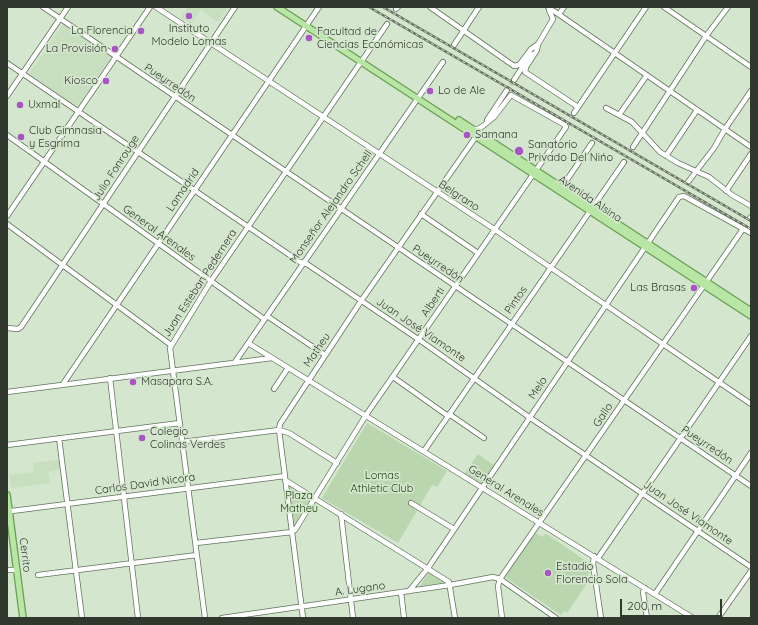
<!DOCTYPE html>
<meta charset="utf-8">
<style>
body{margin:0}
#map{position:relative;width:758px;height:625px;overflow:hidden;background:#d4e6cd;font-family:Quicksand,sans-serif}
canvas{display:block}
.frame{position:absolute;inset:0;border:8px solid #30372d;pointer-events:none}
.scale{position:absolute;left:620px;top:599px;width:102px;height:18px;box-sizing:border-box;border:2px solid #30372d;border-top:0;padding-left:5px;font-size:12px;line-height:14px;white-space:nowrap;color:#30372d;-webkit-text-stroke:3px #d4e6cd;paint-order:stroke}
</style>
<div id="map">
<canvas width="758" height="625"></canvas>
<div class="frame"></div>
<div class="scale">200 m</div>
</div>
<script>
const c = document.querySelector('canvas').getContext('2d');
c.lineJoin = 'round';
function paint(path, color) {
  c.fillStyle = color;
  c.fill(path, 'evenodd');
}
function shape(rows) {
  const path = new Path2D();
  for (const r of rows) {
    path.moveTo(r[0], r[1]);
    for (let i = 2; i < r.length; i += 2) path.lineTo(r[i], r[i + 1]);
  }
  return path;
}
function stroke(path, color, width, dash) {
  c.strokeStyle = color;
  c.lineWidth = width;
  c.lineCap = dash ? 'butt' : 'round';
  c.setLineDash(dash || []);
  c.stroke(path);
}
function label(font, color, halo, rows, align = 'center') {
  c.font = font + ' Quicksand,sans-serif';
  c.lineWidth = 3.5;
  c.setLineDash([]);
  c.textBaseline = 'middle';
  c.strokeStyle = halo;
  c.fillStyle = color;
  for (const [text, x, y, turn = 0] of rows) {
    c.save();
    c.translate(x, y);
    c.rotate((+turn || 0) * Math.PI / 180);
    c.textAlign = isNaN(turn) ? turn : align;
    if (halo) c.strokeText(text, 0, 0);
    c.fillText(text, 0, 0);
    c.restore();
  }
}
paint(shape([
 [188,7,228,7,218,22,201,10,191,24,181,17],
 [64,23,112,56,77,107,29,74],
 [59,460,60,470,48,472,50,483,11,488,9,475,34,472,33,463]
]), '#c7debf');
paint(shape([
 [367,423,447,471,437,487,432,485,398,543,322,498],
 [478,454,495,466,482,485,464,474],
 [285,480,315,499,294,531],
 [535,533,543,537,545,534,548,535,589,563,586,568,590,571,587,577,590,579,567,613,564,611,561,615,506,578,505,575],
 [429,572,443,581,443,583,420,586]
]), '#b9d6af');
stroke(shape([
 [507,90,514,80]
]), '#b3c3ad', 4.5, [4.5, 2]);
const minor = shape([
 [43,7,751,486],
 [156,7,494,229,751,404],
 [430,7,514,66,519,65,531,49,538,44],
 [548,7,751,147],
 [664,7,751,67],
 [396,9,398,7],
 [559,14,564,7],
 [538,44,537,50,526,67,525,72,578,107],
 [454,45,479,7],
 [537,46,553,19,549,10],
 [7,63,300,262,307,264,418,339,529,417,751,567],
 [514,80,531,54],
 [7,96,68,7],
 [606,108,632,122,660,152,678,163,709,177,732,195,751,206],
 [574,113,646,7],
 [619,115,647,75],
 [487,120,507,90],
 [7,135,264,319],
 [633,147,706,36,728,7],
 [666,156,697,110],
 [688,182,714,148,725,129,751,91],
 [562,187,592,143],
 [726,191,751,154],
 [421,214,478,253],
 [7,216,150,7],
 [750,218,751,217],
 [7,224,171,345],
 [267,316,325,355],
 [7,328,18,329,21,327,235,7],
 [248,343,693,618],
 [235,362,443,62],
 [393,377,448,416],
 [110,378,138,618],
 [63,384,319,7],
 [274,389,288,368],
 [7,392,272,358],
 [449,414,484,438],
 [59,438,82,618],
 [182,442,279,430,289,433,337,463],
 [7,445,180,423],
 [424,451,624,162],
 [285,480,449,582,455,618],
 [411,503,454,529],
 [7,509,12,511,285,476],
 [341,514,353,618],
 [196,543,292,532,295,530,366,415,566,127,565,125,511,95,494,117,483,126,478,129,473,129],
 [594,556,593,564,601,618],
 [598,558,751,336],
 [7,570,17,570],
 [38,575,197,555],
 [645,588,643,592,647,618],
 [409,591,428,568,679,197,684,196,751,233],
 [401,592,404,618],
 [655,594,751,453],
 [205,618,170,348,211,281,387,24],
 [222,618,450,585,493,577,500,579,556,618],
 [303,618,279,430,280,424,361,301,477,135],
 [502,618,498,586,500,579,743,229],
 [718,618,751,571]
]);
const major = shape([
 [277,7,751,316],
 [459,120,751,311],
 [7,495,23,618]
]);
stroke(minor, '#63735d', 6);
stroke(major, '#699e53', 8);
stroke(minor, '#fff', 4.5);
stroke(major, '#b8e6a4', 5.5);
const rail = shape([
 [369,7,751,229],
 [383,7,751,221]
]);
stroke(rail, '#677162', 2.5);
stroke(rail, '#d4e6cd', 1, [3]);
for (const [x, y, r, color] of [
 [189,16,4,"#a854c3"],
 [141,31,4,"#a854c3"],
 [309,38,4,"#a854c3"],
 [115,49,4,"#a854c3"],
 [106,81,4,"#a854c3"],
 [430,91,4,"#a854c3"],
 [20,105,4,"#a854c3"],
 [467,135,4,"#a854c3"],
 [21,137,4,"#a854c3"],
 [519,151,5,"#a854c3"],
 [694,288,4,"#a854c3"],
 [133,382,4,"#a854c3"],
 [142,438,4,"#a854c3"],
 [548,573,4,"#a854c3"]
]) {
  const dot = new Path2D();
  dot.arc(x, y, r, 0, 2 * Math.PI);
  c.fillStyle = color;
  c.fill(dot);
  stroke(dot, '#d4e6cd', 1.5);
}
label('11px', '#30372d', '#d4e6cd', [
 ["Instituto",189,29,"center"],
 ["Modelo Lomas",189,42,"center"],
 ["La Florencia",133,31,"right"],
 ["Facultad de",317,32],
 ["Ciencias Económicas",317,45],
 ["La Provisión",107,49,"right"],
 ["Kiosco",98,81,"right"],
 ["Lo de Ale",438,91],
 ["Uxmal",28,105],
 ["Club Gimnasia",29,131],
 ["y Esgrima",29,144],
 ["Samana",475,135],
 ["Sanatorio",528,145],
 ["Privado Del Nińo",528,158],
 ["Las Brasas",686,288,"right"],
 ["Masapara S.A.",141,382],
 ["Colegio",150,432],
 ["Colinas Verdes",150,445],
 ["Estadio",556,567],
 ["Florencio Sola",556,580]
], 'left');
label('11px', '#30372d', '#d4e6cd', [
 ["Pueyrredón",170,83,34],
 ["Julio Fonrouge",116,168,-57],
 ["Lamadrid",183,190,-56],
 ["Belgrano",459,196,33],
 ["Avenida Alsina",590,199,34],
 ["Monseñor Alejandro Schell",331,207,-55],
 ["General Arenales",159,233,36],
 ["Pueyrredón",438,264,34],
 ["Juan Esteban Pedernera",200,283,-57],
 ["Pintos",516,300,-55],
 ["Alberti",433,302,-56],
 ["Juan José Viamonte",421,330,34],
 ["Matheu",317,350,-56],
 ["Melo",538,388,-56],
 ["Gallo",603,415,-56],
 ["Pueyrredón",707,445,34],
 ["Carlos David Nicora",145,484,-8],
 ["General Arenales",506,491,32],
 ["Juan José Viamonte",688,513,34],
 ["Cerrito",25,555,83],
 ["A. Lugano",360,589,-8]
]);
label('11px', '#183c05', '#d4e6cd', [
 ["Lomas",382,476],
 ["Athletic Club",382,489],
 ["Plaza",299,496],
 ["Matheu",299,509]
]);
</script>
